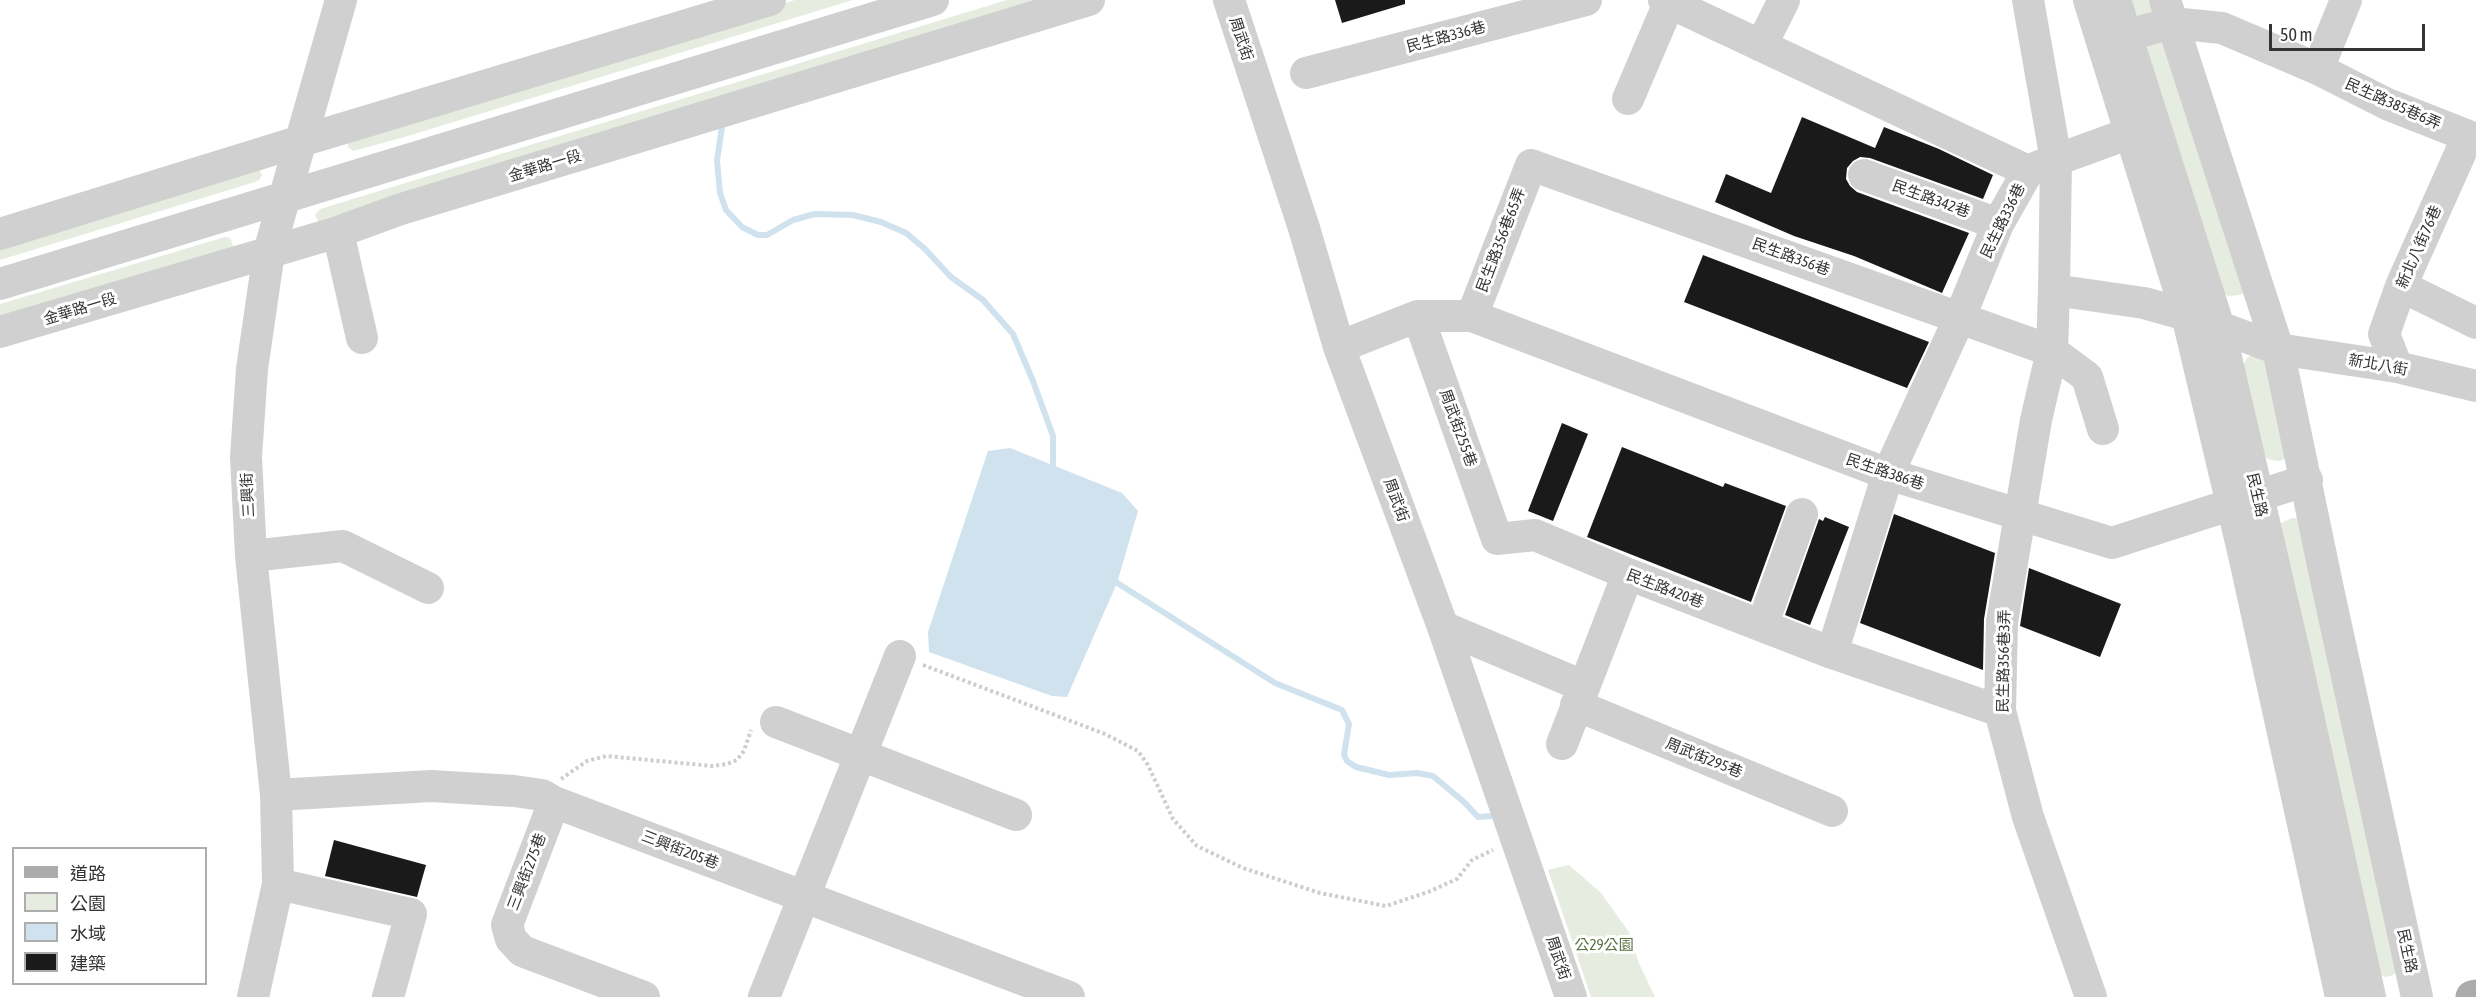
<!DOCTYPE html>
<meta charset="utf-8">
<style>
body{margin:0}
#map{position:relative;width:2476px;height:997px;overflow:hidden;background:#fff;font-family:"Asap Condensed","Noto Sans TC",sans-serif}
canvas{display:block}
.legend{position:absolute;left:12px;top:847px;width:195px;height:138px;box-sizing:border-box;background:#fff;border:2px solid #adadad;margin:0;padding:8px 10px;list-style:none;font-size:18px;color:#333}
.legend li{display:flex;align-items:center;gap:12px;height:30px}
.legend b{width:30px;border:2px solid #adadad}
.scale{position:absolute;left:2269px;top:24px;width:156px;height:27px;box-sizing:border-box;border:3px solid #333;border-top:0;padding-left:8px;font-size:18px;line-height:21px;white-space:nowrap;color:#333;-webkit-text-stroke:4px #fff;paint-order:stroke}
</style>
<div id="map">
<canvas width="2476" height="997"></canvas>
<ul class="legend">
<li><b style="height:8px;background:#ababab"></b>道路</li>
<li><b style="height:16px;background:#e6ecdf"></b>公園</li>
<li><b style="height:16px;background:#cfe2ee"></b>水域</li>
<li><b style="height:16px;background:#1a1a1a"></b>建築</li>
</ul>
<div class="scale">50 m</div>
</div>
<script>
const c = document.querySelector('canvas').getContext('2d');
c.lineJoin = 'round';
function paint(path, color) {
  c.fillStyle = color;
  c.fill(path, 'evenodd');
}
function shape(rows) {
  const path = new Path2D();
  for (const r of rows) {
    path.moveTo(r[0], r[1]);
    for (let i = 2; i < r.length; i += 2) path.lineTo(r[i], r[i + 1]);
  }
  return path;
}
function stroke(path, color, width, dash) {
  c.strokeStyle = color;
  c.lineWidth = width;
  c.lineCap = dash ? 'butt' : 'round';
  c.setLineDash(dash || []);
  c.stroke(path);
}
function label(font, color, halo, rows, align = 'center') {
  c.font = font + ' "Asap Condensed","Noto Sans TC",sans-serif';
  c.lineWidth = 6;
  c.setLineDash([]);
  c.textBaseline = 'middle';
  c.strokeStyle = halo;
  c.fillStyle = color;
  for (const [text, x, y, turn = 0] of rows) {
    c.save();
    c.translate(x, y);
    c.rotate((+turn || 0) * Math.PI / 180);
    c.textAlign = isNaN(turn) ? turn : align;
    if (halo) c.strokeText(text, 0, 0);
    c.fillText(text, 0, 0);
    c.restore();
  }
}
paint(shape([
 [795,0,853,0,401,138,353,151,348,147,347,137],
 [1007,0,1071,0,319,223,315,215,320,209],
 [2123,0,2158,0,2153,12,2140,16,2134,15],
 [2164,36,2247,292,2240,295,2228,296,2223,292,2142,46],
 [258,167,262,175,259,180,255,182,0,260,0,239],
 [225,237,230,238,235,251,0,326,0,304],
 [2253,354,2266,356,2287,457,2281,461,2271,460,2261,455,2242,368,2247,358],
 [2292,518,2299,518,2400,970,2391,976,2385,977,2376,972,2279,524],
 [1569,865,1601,893,1629,932,1638,961,1655,997,1591,997,1548,870]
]), '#e6ecdf');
paint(shape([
 [1010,448,1122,493,1138,511,1117,583,1067,697,1052,696,929,652,928,632,988,451]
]), '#cfe2ee');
stroke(shape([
 [722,127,717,160,720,193,726,210,742,227,758,235,767,235,793,220,815,214,853,215,881,222,906,233,925,249,951,277,983,300,1013,334,1033,381,1053,436,1053,473],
 [1111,579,1275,683,1342,710,1349,724,1344,755,1347,761,1356,767,1389,775,1417,773,1433,776,1464,802,1478,817,1491,816]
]), '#cfe2ee', 6);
paint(shape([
 [1335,0,1405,0,1405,4,1342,23],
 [1802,117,1875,148,1884,127,1939,149,1993,175,1983,199,1870,158,1860,157,1853,161,1847,168,1846,179,1850,186,1857,192,1969,233,1942,293,1854,256,1794,236,1715,202,1726,174,1771,193],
 [1703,255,1929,342,1907,388,1684,302],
 [1562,423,1588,434,1553,521,1528,511],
 [1622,447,1723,487,1725,483,1786,506,1751,602,1587,537],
 [1894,514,1995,553,1984,619,1983,670,1860,623],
 [1825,517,1849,527,1810,625,1785,615,1819,519,1823,521],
 [2029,568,2121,604,2100,657,2020,626],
 [334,840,426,865,417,897,325,876]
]), '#1a1a1a');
stroke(shape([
 [923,665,1105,734,1138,751,1148,765,1173,819,1197,846,1243,868,1320,893,1386,906,1428,892,1457,879,1472,860,1493,850],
 [561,779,587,761,606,756,713,766,727,764,737,760,744,751,751,730]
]), '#cdcdcd', 4, [3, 3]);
stroke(shape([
 [1229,0,1304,228,1339,347,1443,627,1571,997],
 [1664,0,2028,171,1998,224,1960,317,1888,474,1832,653],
 [2028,0,2056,160,2054,290],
 [2089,0,2187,315,2244,555,2341,997],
 [2115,0,2219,327,2295,656,2370,997],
 [2165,0,2278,349,2328,589,2417,997],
 [2106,41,2172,23,2222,28,2318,69,2387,104,2468,136],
 [1761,46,1784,0],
 [2318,69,2346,0],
 [1306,73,1586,0],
 [1628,99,1669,3],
 [2037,167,2130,133],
 [1864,175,1998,224],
 [338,232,362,338],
 [0,234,301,141,770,0],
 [0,284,933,0],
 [2401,286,2476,323],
 [1418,316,1497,539,1535,535,1628,574,1832,653,2000,711],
 [1472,316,1531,165,2052,351,2087,377,2103,429],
 [0,332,338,232,398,210,1089,0],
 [1339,347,1418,316,1472,316,1888,474,2112,543,2307,480],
 [2397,367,2384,334,2401,286,2468,136,2476,140],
 [251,556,343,546,428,588],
 [1762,626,1802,514],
 [1443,627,1583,686],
 [1576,705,1832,811],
 [776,722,1016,815],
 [1562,744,1628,574],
 [276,795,431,786,514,791,542,795,554,802,1069,997],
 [554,802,507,925,511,939,522,951,644,997],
 [278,884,411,914,388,997],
 [253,997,278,884,276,795,251,556,246,457,252,369,269,252,341,0],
 [764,997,900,656],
 [2091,997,2028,817,2000,711,2002,622,2036,420,2052,351,2054,290,2144,303,2187,315,2278,349,2397,367,2476,386]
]), '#d0d0d0', 32);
stroke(shape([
 [2472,997,2476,996]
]), '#ababab', 33);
label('15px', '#333', '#fff', [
 ["民生路336巷",1446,37,-15],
 ["周武街",1241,39,72],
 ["民生路385巷6弄",2393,104,24],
 ["金華路一段",545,166,-17],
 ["民生路342巷",1931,199,20],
 ["民生路336巷",2003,221,-64],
 ["民生路356巷65弄",1501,240,-69],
 ["新北八街76巷",2419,247,-66],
 ["民生路356巷",1791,257,20],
 ["金華路一段",80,309,-17],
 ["新北八街",2378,365,10],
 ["周武街255巷",1458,428,70],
 ["民生路386巷",1885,472,19],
 ["三興街",248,495,-93],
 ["民生路",2257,495,77],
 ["周武街",1396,500,70],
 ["民生路420巷",1665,589,21],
 ["民生路356巷3弄",2004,661,-89],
 ["周武街295巷",1704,758,22],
 ["三興街205巷",680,850,21],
 ["三興街275巷",527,872,-69],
 ["民生路",2407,951,78],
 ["周武街",1558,958,71]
]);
label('15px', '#56703f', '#fff', [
 ["公29公園",1604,945]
]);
</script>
